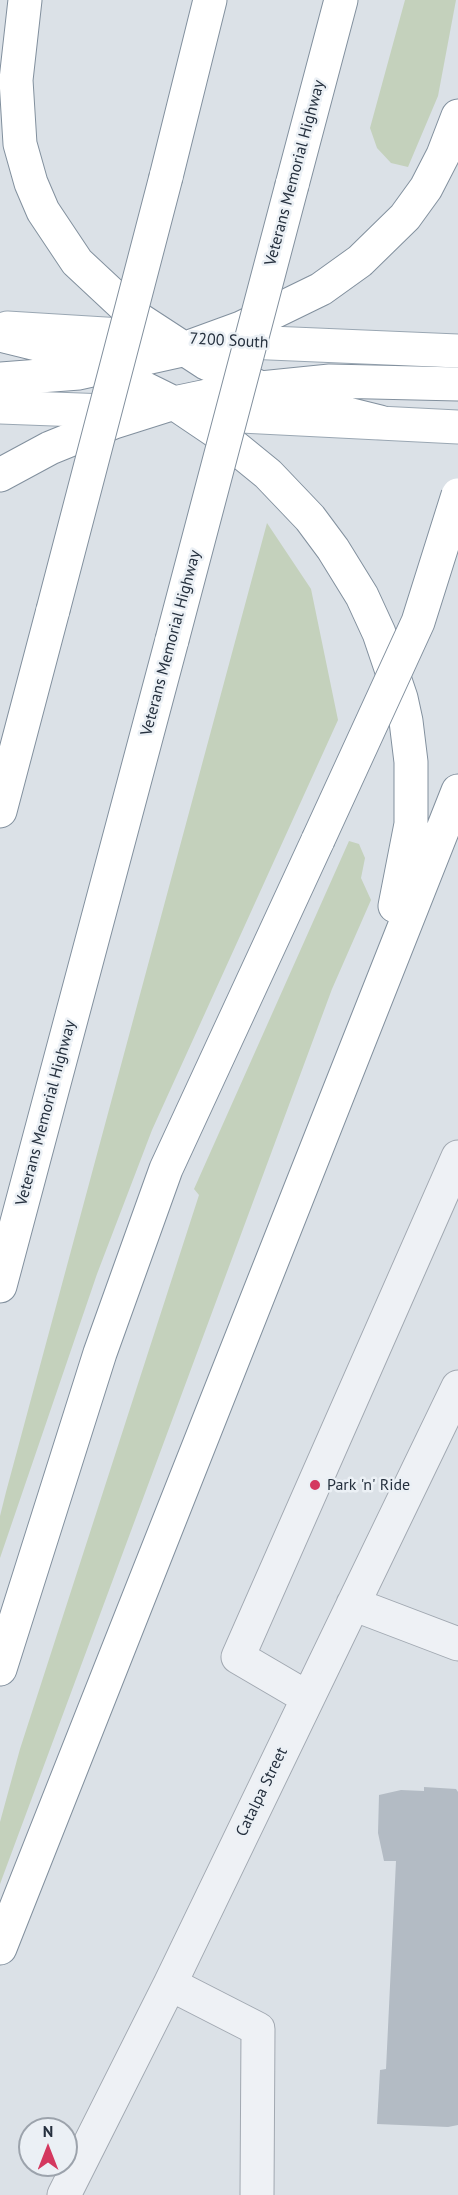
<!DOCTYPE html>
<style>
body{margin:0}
#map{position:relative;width:458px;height:2195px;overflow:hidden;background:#dbe1e7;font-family:"PT Sans",sans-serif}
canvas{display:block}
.north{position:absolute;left:18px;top:2117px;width:60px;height:60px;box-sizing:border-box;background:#ebf0f5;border:2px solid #9ca3ac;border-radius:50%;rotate:0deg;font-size:16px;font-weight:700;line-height:24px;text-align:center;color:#25303e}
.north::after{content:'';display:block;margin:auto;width:21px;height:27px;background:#d4385f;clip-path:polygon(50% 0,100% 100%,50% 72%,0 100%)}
</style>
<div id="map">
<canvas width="458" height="2195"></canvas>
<div class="north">N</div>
</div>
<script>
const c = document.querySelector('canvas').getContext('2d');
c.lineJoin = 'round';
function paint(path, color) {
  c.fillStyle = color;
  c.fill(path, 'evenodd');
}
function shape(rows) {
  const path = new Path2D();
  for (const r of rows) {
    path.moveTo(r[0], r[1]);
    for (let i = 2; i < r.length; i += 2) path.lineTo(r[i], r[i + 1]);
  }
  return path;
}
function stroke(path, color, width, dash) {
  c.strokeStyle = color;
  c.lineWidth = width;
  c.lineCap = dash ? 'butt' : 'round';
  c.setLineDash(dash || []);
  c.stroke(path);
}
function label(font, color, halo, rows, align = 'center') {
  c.font = font + ' "PT Sans",sans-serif';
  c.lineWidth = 5;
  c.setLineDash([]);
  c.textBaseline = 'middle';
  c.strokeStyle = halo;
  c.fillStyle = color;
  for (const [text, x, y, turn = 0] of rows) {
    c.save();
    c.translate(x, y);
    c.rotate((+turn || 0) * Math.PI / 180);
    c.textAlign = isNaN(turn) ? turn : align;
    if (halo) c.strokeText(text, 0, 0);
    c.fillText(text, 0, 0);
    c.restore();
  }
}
paint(shape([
 [405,0,456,0,438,96,408,167,391,163,377,148,370,128],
 [267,523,311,589,338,720,152,1130,97,1274,0,1558,0,1516,6,1492],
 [349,841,359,844,365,858,361,878,371,900,332,989,0,1884,0,1822,20,1749,199,1195,194,1189]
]), '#c4d1bc');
paint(shape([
 [424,1787,456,1789,458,1792,458,2125,448,2127,377,2124,380,2070,386,2069,396,1861,384,1861,378,1833,379,1795,401,1790,424,1791]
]), '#b3bbc4');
const minor = shape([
 [353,1604,458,1644],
 [308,1698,238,1657,458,1157],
 [170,1984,258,2029,257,2195],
 [64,2195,170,1984,458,1387]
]);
const major = shape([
 [7,328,154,337],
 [223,341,458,351],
 [0,407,133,412],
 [202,414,458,427]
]);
const highway = shape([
 [25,0,16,80,20,144,31,183,43,211,77,262,137,318,206,363,283,398,380,422],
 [166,177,210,0],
 [292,185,341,0],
 [0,335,53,348,95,364,174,403,214,430,268,474,310,518,333,549,362,596,379,633,401,698,406,721,411,762,411,824,395,906],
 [0,379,79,373,178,351,241,328,321,289,360,261,405,217,426,188,443,155,458,116],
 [0,475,50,448,114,422,174,403,231,391,330,381,458,384],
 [0,811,53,610],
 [0,1286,172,640],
 [0,1669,100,1353,166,1169,318,840],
 [0,1948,458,791]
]);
stroke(minor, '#a1a8b1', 35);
stroke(major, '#9aa7b3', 35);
stroke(highway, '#82909e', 35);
stroke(minor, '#eef1f5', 33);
stroke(major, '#fff', 33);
stroke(highway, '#fff', 33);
const highwayBridge = shape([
 [53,610,166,177],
 [172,640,292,185],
 [318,840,418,622,458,495]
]);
stroke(highwayBridge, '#82909e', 35, []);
stroke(highwayBridge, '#fff', 33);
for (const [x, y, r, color] of [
 [315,1485,6,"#d4385f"]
]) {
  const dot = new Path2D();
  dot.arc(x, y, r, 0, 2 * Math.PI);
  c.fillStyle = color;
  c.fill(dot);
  stroke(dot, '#ebf0f5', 2);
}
label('16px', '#25303e', '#ebf0f5', [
 ["Veterans Memorial Highway",295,173,-75],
 ["7200 South",229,341,3],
 ["Veterans Memorial Highway",171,643,-75],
 ["Veterans Memorial Highway",46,1113,-75],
 ["Catalpa Street",262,1792,-64]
]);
label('16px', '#25303e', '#ebf0f5', [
 ["Park 'n' Ride",327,1485]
], 'left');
</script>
